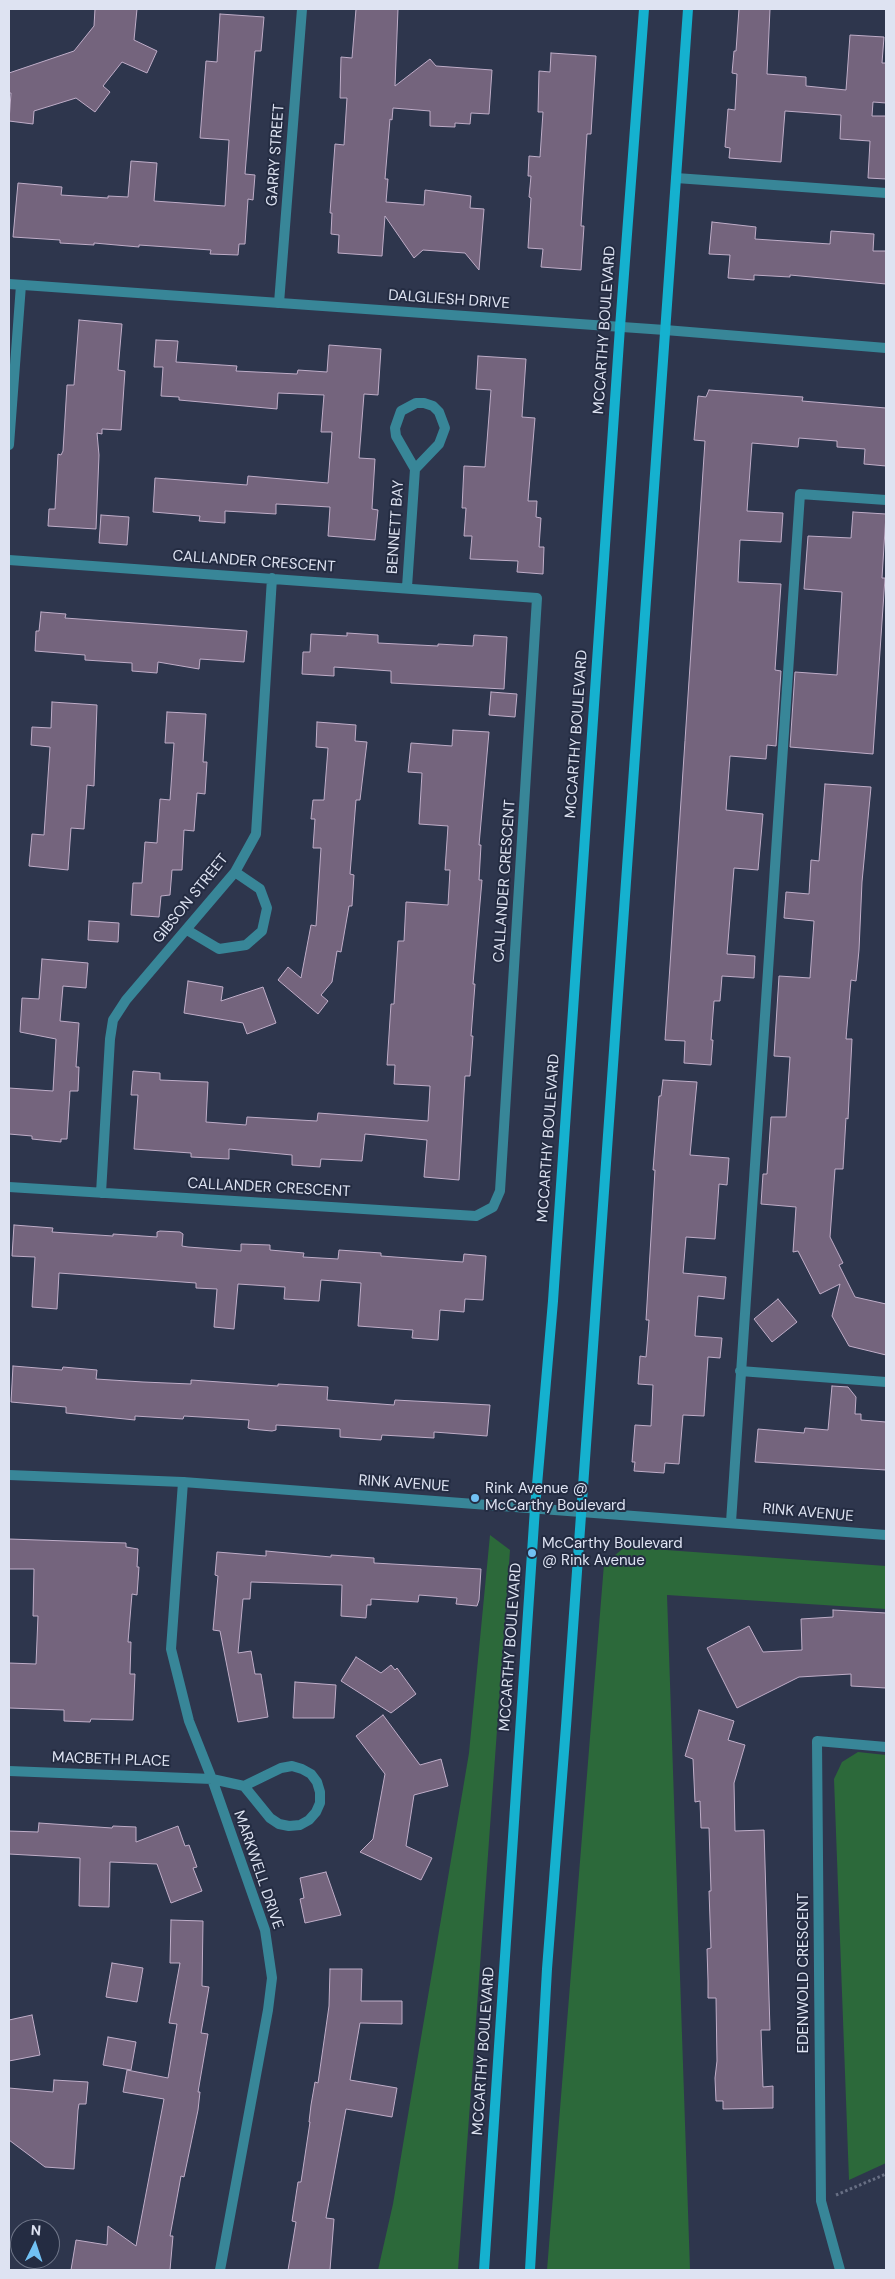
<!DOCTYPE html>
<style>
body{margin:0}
#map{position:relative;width:895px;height:2279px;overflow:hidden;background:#2e364d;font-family:"DM Sans",sans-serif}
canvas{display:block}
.frame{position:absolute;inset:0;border:10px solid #dee3f2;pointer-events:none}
.north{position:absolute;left:10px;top:2219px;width:50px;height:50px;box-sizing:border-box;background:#242c42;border:1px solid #6e7588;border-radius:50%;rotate:4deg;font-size:14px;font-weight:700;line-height:20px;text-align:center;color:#dee3f2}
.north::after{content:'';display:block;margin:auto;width:18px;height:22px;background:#71c1f4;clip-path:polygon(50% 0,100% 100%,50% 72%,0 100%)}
</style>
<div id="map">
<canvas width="895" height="2279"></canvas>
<div class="frame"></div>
<div class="north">N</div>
</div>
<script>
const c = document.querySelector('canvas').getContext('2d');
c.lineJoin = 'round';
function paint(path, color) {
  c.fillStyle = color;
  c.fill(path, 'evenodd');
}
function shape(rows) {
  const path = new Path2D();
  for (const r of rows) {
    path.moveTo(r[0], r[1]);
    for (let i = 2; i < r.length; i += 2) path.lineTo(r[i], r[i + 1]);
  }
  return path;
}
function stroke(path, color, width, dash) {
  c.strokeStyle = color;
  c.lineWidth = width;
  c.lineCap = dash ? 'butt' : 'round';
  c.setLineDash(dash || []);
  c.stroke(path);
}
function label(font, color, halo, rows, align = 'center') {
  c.font = font + ' "DM Sans",sans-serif';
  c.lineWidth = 4;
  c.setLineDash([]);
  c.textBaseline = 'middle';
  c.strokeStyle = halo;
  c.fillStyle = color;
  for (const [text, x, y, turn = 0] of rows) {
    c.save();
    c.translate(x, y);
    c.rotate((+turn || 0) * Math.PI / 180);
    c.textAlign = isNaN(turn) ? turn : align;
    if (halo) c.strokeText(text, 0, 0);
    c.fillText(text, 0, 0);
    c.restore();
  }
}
paint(shape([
 [490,1535,510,1550,458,2270,378,2270,393,2204,469,1753],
 [625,1547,886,1566,886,1609,667,1595,690,2270,547,2270,604,1564],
 [858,1752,886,1755,886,2163,849,2180,834,1779,842,1762]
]), '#2c693a');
const building = shape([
 [95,9,137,9,134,40,157,51,147,73,122,62,103,86,110,92,95,112,76,98,34,111,33,124,9,121,11,93,9,93,9,73,74,51,94,26,95,9],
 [356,9,398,9,395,86,430,59,436,66,492,70,489,114,471,113,470,124,455,123,455,127,430,126,430,111,393,108,392,120,390,119,385,179,388,179,386,202,424,205,425,190,471,196,470,208,484,209,479,270,465,253,423,250,414,258,385,216,382,256,338,253,339,235,331,234,332,213,330,213,335,144,344,145,347,98,340,98,341,57,352,58,356,9],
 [739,9,770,9,767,74,806,77,806,86,846,90,850,35,884,37,882,63,886,63,886,103,873,102,872,116,886,116,886,179,868,178,870,141,840,139,841,115,785,111,781,162,729,158,730,148,725,147,728,109,735,110,737,74,732,73,734,51,736,51,739,9],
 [220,14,264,17,261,51,255,51,245,174,255,175,253,200,248,199,245,244,239,244,238,255,210,254,211,250,139,245,139,247,94,243,94,245,60,243,60,240,13,237,18,183,62,187,61,195,108,198,108,196,128,197,131,161,157,163,154,201,225,206,229,140,200,138,206,61,217,62,220,14],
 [551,53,596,56,591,134,587,134,581,226,584,226,581,270,541,267,543,249,528,248,531,198,529,197,531,176,528,176,529,156,540,157,543,112,538,112,539,71,550,72,551,53],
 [712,222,756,227,755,239,830,244,831,231,874,234,873,251,886,251,886,284,790,275,790,277,754,275,754,280,728,278,730,255,709,254,712,222],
 [79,320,122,324,118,370,125,371,121,430,102,429,102,434,97,433,99,455,96,529,48,526,49,509,55,509,58,454,61,455,63,451,67,385,74,385,79,320],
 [156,340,178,341,176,362,237,366,236,371,297,374,298,370,327,372,329,345,381,349,378,395,364,394,359,458,375,459,372,509,378,510,375,540,328,536,330,507,276,504,276,514,225,511,225,523,199,521,200,516,153,512,155,478,247,485,248,476,328,483,332,432,321,432,324,395,278,393,277,409,179,400,179,397,161,396,163,367,154,367,156,340],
 [478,356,526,359,522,417,535,418,528,501,537,501,536,517,541,518,539,547,544,547,543,574,517,572,518,561,470,559,472,536,464,536,466,508,462,508,464,466,485,467,491,390,476,389,478,356],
 [709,390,803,397,802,401,886,408,886,466,864,464,865,449,837,447,837,441,799,438,798,447,752,443,747,511,783,513,781,542,740,540,738,582,781,584,775,670,781,671,776,746,767,745,766,759,730,756,726,810,763,814,758,870,734,868,727,954,755,956,754,978,722,976,720,1001,714,1001,711,1040,713,1040,711,1065,684,1063,685,1041,665,1040,705,441,694,440,698,396,706,397,709,390],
 [853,512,886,514,882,578,885,578,873,754,790,747,795,672,837,675,842,592,804,589,808,536,851,538,853,512],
 [101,515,129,517,127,545,99,543,101,515],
 [41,612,66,614,65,618,247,631,244,662,200,659,199,669,158,662,157,673,132,671,132,663,85,660,85,655,35,651,36,631,39,631,41,612],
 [347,633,378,635,378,643,438,646,438,644,473,646,474,635,507,637,504,689,391,683,391,671,334,667,334,676,302,674,303,652,310,652,311,634,347,636,347,633],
 [491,692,517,694,515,717,489,715,491,692],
 [52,702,97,705,94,786,87,785,84,829,71,828,68,870,29,866,32,834,44,835,50,747,31,745,32,727,51,728,52,702],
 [167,712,206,714,203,762,207,762,205,794,197,793,194,831,184,830,182,870,172,870,170,895,161,896,159,917,131,915,133,883,142,883,145,842,157,843,160,799,170,800,174,743,165,743,167,712],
 [317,722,356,725,355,741,367,742,360,800,356,800,350,874,354,875,352,906,349,906,341,952,337,951,332,982,321,995,328,1001,318,1014,278,980,288,967,301,978,311,925,316,926,321,848,313,848,315,819,311,819,313,800,324,800,328,748,316,747,317,722],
 [453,730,489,732,479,845,481,845,479,880,482,880,473,984,475,984,471,1036,473,1036,470,1076,465,1076,459,1180,424,1177,427,1140,365,1134,362,1161,321,1159,320,1167,292,1165,292,1155,229,1149,229,1159,191,1157,191,1153,134,1149,138,1095,131,1095,133,1071,160,1073,160,1080,208,1082,206,1122,246,1125,247,1117,317,1121,318,1113,428,1121,430,1086,394,1084,395,1065,387,1065,391,1004,394,1004,398,941,404,941,406,902,448,905,450,870,445,870,448,826,419,824,422,773,408,772,411,743,452,746,453,730],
 [825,784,871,787,862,882,859,950,856,981,851,980,846,1039,852,1039,848,1119,846,1118,843,1169,835,1169,830,1237,843,1263,839,1265,855,1297,886,1304,886,1355,849,1346,832,1316,840,1284,820,1294,798,1251,793,1252,796,1207,761,1204,763,1174,767,1174,771,1117,786,1117,790,1057,774,1056,779,976,810,978,814,921,784,918,786,892,809,894,811,860,819,861,825,784],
 [89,921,119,923,118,942,88,940,89,921],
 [42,959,88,963,86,988,63,986,60,1021,79,1023,76,1067,79,1067,78,1091,70,1091,67,1139,61,1139,61,1142,32,1139,32,1136,9,1134,9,1088,53,1091,56,1039,20,1032,22,998,39,999,42,959],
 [188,981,223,987,221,1001,263,987,276,1023,247,1034,243,1023,184,1013,188,981],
 [663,1080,697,1082,690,1155,729,1158,727,1185,719,1184,715,1239,686,1237,683,1273,726,1277,724,1299,698,1296,695,1336,722,1338,720,1358,708,1357,704,1416,683,1415,679,1464,665,1463,664,1473,634,1471,635,1462,632,1462,635,1425,651,1426,653,1385,638,1384,640,1356,646,1357,649,1320,646,1320,655,1170,653,1170,659,1096,661,1096,663,1080],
 [14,1225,53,1228,52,1232,113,1236,113,1234,157,1237,157,1232,160,1231,180,1232,183,1234,182,1246,188,1247,241,1251,241,1244,270,1245,270,1250,304,1253,303,1257,338,1259,339,1250,381,1253,381,1256,463,1262,464,1254,486,1256,483,1300,465,1299,464,1312,440,1310,438,1340,412,1338,413,1330,358,1326,361,1283,321,1280,319,1301,284,1299,285,1287,238,1284,234,1329,214,1327,217,1289,196,1288,196,1283,59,1273,57,1309,32,1307,35,1257,12,1256,14,1225],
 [778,1299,797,1322,772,1342,754,1319,778,1299],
 [13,1366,62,1370,63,1367,97,1370,96,1379,143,1382,191,1384,191,1380,278,1386,278,1384,328,1387,327,1400,394,1405,395,1400,490,1405,487,1436,434,1432,434,1438,382,1435,381,1440,340,1437,340,1429,276,1425,276,1430,272,1431,251,1429,248,1428,249,1420,184,1416,183,1419,135,1416,135,1420,66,1413,66,1407,11,1402,13,1366],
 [832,1386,848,1387,856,1397,855,1414,861,1414,861,1420,886,1422,886,1470,755,1462,758,1429,804,1433,805,1428,828,1430,832,1386],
 [9,1539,126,1543,126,1547,138,1549,137,1567,139,1567,137,1595,132,1594,128,1642,131,1642,130,1674,135,1674,133,1720,91,1719,90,1722,64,1721,64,1710,9,1708,9,1663,36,1664,38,1616,33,1616,34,1569,9,1569,9,1539],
 [266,1551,331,1557,331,1555,374,1558,374,1563,481,1569,479,1600,477,1606,456,1604,457,1598,419,1595,418,1602,371,1599,371,1605,367,1605,366,1618,341,1616,342,1585,251,1582,250,1599,243,1599,238,1653,251,1651,255,1674,261,1674,268,1717,238,1722,220,1631,213,1630,218,1576,215,1575,217,1552,266,1556,266,1551],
 [833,1610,886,1613,886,1688,851,1686,851,1674,799,1677,737,1708,707,1648,749,1626,763,1652,802,1650,801,1619,833,1617,833,1610],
 [356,1657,381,1673,391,1665,395,1670,397,1668,416,1694,391,1713,341,1681,356,1657],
 [295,1682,336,1685,334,1718,293,1718,295,1682],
 [699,1710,734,1721,728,1740,745,1745,734,1783,735,1831,764,1830,770,2030,761,2030,763,2087,773,2086,773,2108,723,2109,723,2101,716,2101,715,2078,717,2061,716,1998,708,1998,708,1981,707,1949,711,1948,709,1891,711,1891,709,1828,701,1828,700,1801,695,1802,693,1759,685,1756,699,1710],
 [383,1715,420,1765,441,1759,448,1786,414,1795,406,1846,432,1858,421,1880,360,1852,373,1839,385,1774,356,1736,383,1715],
 [39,1823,112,1828,113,1826,136,1827,136,1842,178,1826,185,1846,189,1845,197,1867,193,1868,202,1891,171,1903,157,1864,110,1862,109,1907,79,1906,80,1858,9,1854,9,1831,38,1832,39,1823],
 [326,1872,341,1915,305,1923,300,1899,304,1898,300,1878,326,1872],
 [171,1920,203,1921,202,1986,209,1987,201,2033,208,2034,198,2092,200,2092,198,2110,184,2177,181,2176,170,2236,173,2236,170,2270,71,2270,76,2240,107,2245,108,2226,136,2246,164,2099,123,2092,127,2070,168,2078,177,2024,169,2023,180,1963,170,1963,171,1920],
 [112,1963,143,1968,137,2002,106,1997,112,1963],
 [330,1969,362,1969,361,2001,402,2001,402,2024,360,2023,350,2080,397,2088,392,2117,346,2109,326,2218,334,2219,330,2270,288,2270,296,2222,292,2221,298,2182,301,2182,310,2122,309,2122,311,2105,315,2082,318,2083,329,2006,330,1969],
 [32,2015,40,2055,9,2061,9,2020,32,2015],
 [108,2037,136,2042,131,2070,103,2065,108,2037],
 [54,2080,88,2082,86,2104,79,2104,78,2110,74,2169,45,2167,9,2140,9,2088,53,2092,54,2080]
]);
paint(building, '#74647d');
stroke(building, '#bfadc8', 1);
stroke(shape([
 [836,2195,886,2174]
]), '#686f84', 3, [2.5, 2.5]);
stroke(shape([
 [676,178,886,193],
 [740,1371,886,1382],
 [731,1522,800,494,886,500]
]), '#388698', 10);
stroke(shape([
 [279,303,302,9],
 [9,445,21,285],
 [9,560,537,598,500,1191,493,1207,476,1216,9,1187],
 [407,587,415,469,396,436,395,428,401,411,416,403,424,403,433,406,439,412,445,428,439,444,415,469],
 [187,930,219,949,246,945,262,931,267,908,260,889,235,872],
 [101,1193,110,1039,113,1020,126,1000,235,872,256,834,272,578],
 [183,1482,171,1649,189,1721,212,1779,265,1930,272,1978,268,2010,220,2270],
 [9,1771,212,1779,244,1786,281,1768,292,1766,302,1769,311,1774,317,1782,320,1792,320,1803,316,1812,309,1820,300,1825,289,1826,279,1824,270,1818,244,1786],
 [840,2270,821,2201,817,1741,886,1747]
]), '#388698', 10);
stroke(shape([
 [9,284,665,330,886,348],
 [9,1475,183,1482,886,1535]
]), '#388698', 10);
stroke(shape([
 [484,2270,535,1508,553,1301,620,327,644,9],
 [530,2270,547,1969,566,1726,688,9]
]), '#15b1cf', 10);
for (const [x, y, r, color] of [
 [475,1498,5,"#71c1f4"],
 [532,1553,5,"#71c1f4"]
]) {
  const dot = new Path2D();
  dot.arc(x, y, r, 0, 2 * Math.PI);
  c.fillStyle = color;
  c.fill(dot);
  stroke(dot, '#242c42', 2);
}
label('15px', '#dee3f2', '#242c42', [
 ["GARRY STREET",276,155,-86],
 ["DALGLIESH DRIVE",449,300,4],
 ["MCCARTHY BOULEVARD",605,330,-86],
 ["BENNETT BAY",396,527,-86],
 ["CALLANDER CRESCENT",254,562,4],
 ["MCCARTHY BOULEVARD",577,734,-86],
 ["CALLANDER CRESCENT",505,881,-86],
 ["GIBSON STREET",191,899,-51],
 ["MCCARTHY BOULEVARD",549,1138,-86],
 ["CALLANDER CRESCENT",269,1188,3],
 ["RINK AVENUE",404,1484,4],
 ["RINK AVENUE",808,1513,5],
 ["MCCARTHY BOULEVARD",511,1647,-86],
 ["MACBETH PLACE",111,1760,2],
 ["MARKWELL DRIVE",258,1870,71],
 ["EDENWOLD CRESCENT",804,1973,-90],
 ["MCCARTHY BOULEVARD",484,2051,-86]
]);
label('15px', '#dee3f2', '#242c42', [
 ["Rink Avenue @",485,1489],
 ["McCarthy Boulevard",485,1506],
 ["McCarthy Boulevard",542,1544],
 ["@ Rink Avenue",542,1561]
], 'left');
</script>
